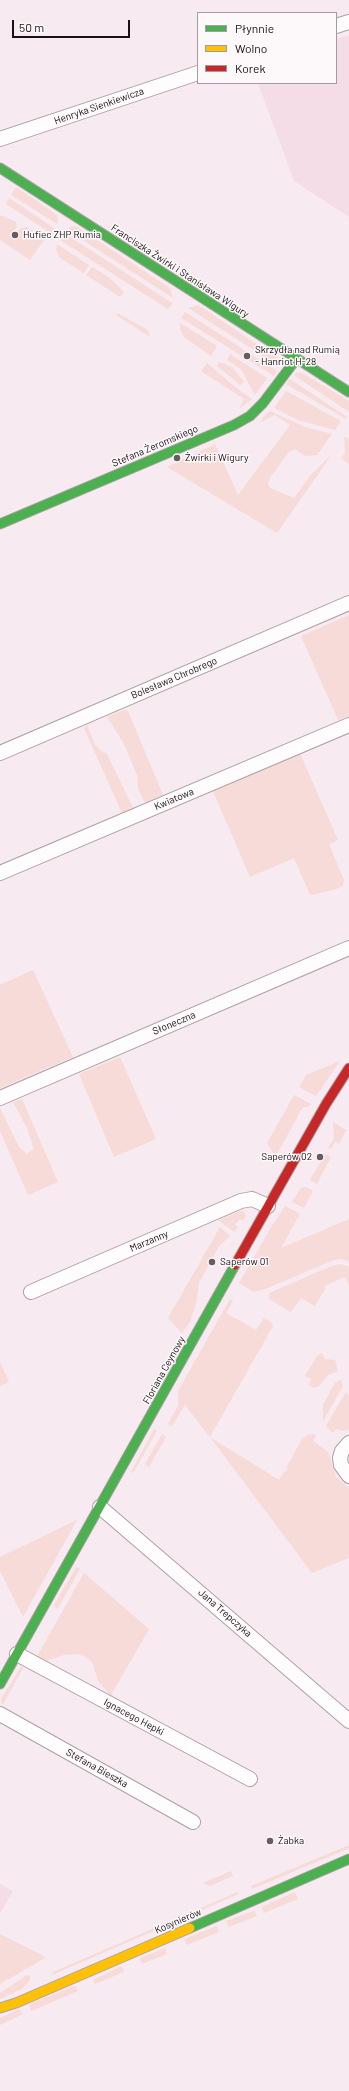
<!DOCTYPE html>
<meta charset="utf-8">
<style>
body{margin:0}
#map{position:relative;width:349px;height:2091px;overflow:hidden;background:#f7eaf0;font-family:Barlow,sans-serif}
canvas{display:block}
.legend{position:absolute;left:197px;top:12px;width:140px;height:72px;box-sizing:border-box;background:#fdf8fa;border:1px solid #a29c9e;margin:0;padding:5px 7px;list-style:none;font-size:12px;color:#191114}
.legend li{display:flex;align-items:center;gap:8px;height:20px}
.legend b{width:20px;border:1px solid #a29c9e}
.scale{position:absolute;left:12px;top:20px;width:118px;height:18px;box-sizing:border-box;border:2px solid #191114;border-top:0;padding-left:5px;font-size:12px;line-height:14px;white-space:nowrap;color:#191114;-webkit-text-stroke:3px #fdf8fa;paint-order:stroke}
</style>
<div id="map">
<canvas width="349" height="2091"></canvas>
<ul class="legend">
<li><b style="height:5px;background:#4caf50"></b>Płynnie</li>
<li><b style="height:5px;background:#ffc107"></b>Wolno</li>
<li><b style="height:5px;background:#c62828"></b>Korek</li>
</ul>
<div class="scale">50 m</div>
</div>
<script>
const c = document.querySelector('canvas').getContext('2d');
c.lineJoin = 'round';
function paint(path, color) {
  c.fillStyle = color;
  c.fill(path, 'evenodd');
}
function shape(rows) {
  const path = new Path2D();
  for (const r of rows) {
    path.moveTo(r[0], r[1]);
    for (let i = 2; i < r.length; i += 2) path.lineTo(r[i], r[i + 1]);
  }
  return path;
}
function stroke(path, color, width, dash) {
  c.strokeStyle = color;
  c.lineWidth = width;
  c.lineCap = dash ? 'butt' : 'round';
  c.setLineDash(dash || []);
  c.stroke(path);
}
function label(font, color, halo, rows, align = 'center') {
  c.font = font + ' Barlow,sans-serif';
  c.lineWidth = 3;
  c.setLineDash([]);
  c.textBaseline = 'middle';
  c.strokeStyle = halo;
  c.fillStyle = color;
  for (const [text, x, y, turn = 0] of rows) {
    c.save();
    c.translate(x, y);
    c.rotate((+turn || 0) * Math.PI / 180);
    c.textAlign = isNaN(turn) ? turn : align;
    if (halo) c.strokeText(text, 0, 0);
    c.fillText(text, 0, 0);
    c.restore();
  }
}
paint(shape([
 [349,35,349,217,294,181,258,83,336,83,336,39],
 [0,1884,13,1891,0,1914]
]), '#f4dde7');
paint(shape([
 [16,187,57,215,58,219,57,224,11,195],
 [9,198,54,228,51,233,6,204],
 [0,215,16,222,17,227,12,234,14,236,20,229,26,227,44,237,44,240,30,260,0,240],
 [72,226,77,227,170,288,173,298,67,230],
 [64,233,172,303,171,306,168,309,60,240],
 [57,244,89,265,84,273,60,258,56,250],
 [92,267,110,278,124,292,120,297,86,275],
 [198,305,279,359,279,366,188,308],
 [185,312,277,371,274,376,181,318],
 [119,314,148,330,150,337,116,315],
 [180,323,217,346,211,356,184,337,180,329],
 [230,354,267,378,255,395,241,369,227,360],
 [219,362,232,367,244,382,240,385,217,366],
 [207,363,235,387,252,399,239,409,244,399,201,371],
 [296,373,302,373,349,401,349,412,294,375],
 [290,379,347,417,346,419,286,384],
 [286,391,341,421,335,430,298,420,274,408],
 [270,411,305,427,332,434,317,455,305,456,295,449,289,452,271,476,268,483,270,488,294,498,310,476,333,453,277,533,167,467,215,444,238,495,290,425,275,415,261,422,263,417],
 [344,437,349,439,349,464,341,458,345,453],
 [349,615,349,716,338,720,301,636],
 [124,710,128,711,163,795,145,803,138,788,137,775,124,744,107,717],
 [87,725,95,745,101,751,107,754,133,808,122,813,84,728],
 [299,751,338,840,329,844,344,880,343,886,334,890,310,895,294,858,250,877,212,789],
 [33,970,73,1057,0,1088,0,985],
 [120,1057,156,1139,114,1157,79,1074],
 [340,1061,316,1096,299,1087,306,1075],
 [294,1095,311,1104,310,1106,302,1108,275,1158,271,1149,267,1143],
 [22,1099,58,1182,28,1195,0,1131,0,1108,19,1147,27,1154,34,1149,27,1128,13,1102],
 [333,1122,346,1130,339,1144,335,1142,331,1149,328,1148,334,1138],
 [325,1154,331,1157,317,1184,310,1180],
 [306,1187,313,1191,304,1208,292,1202,301,1188],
 [285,1206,300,1214,281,1248,349,1219,349,1262,342,1259,334,1260,265,1289,254,1292,239,1283,270,1229],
 [240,1211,244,1211,246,1217,242,1221,240,1219,235,1225,238,1227,234,1232,218,1220],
 [220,1227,230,1236,219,1246,199,1283,196,1303,190,1322,182,1333,168,1318],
 [341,1264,349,1267,349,1286,345,1277,324,1286,325,1289,315,1306,301,1298,291,1312,269,1299,269,1293,329,1267],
 [230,1299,233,1301,226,1313,256,1330,264,1318,271,1322,273,1326,210,1437,279,1480,284,1471,286,1472,288,1469,286,1468,302,1439,307,1435,314,1434,316,1435,313,1441,328,1452,336,1477,349,1488,349,1558,312,1573,210,1437,185,1405,172,1426,168,1424,178,1406,178,1391],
 [322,1353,325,1359,335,1360,338,1371,328,1375,319,1386,314,1388,309,1385,311,1379,305,1376,317,1356],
 [0,1362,9,1382,0,1386],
 [341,1380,343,1386,323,1421,323,1405,335,1383],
 [346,1392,349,1396,349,1429,346,1431,336,1429,333,1433,326,1426],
 [154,1429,157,1431,133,1473,131,1472],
 [162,1434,166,1437,149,1467,145,1464],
 [77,1520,23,1617,0,1571,0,1557],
 [76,1567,80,1569,57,1610,54,1605],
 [84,1573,149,1629,111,1695,153,1718,150,1719,111,1700,110,1695,98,1681,92,1662,84,1656,76,1654,64,1655,43,1662,36,1658],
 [21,1667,23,1668,2,1706,1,1699],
 [349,1845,349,1848,338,1853,252,1889,251,1886],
 [231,1871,233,1876,210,1886,203,1883],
 [238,1892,239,1894,52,1975,53,1972],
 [295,1892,298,1899,264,1913,261,1907],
 [254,1911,257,1916,229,1927,226,1921],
 [217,1926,219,1932,187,1945,184,1939],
 [0,1934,44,1956,45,1958,0,1984],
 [165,1948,167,1954,142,1964,140,1958],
 [122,1966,124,1972,95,1984,93,1980],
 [27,1975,30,1976,30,1980,22,1989,0,1999,0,1993],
 [75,1986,78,1991,31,2011,29,2004],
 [19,2009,23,2014,0,2025,0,2018]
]), '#f6dbd8');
const street = shape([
 [336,26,349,22],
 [0,139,198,73],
 [0,753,349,603],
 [0,873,349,725],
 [0,1098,349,948],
 [31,1292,241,1201,252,1199,268,1206],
 [349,1443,342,1451,340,1458,341,1465,349,1476],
 [100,1507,349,1721],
 [17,1654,250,1779],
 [0,1714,193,1822]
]);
const fast = shape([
 [0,168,349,392],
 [0,524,234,425,250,416,263,403,297,358],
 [0,1684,235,1265],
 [190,1928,349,1859]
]);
const slow = shape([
 [0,2008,16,2003,190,1928]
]);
const jam = shape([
 [235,1265,326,1104,349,1068]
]);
stroke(street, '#aba1a6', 16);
stroke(fast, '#aba1a6', 11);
stroke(slow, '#aba1a6', 11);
stroke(jam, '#aba1a6', 11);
stroke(street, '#fefcfd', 14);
stroke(fast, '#4caf50', 9);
stroke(slow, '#ffc107', 9);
stroke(jam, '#c62828', 9);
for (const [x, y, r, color] of [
 [15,235,4,"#675d61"],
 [247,356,4,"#675d61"],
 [177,458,4,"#675d61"],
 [320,1157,4,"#675d61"],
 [212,1262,4,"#675d61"],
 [270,1841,4,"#675d61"]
]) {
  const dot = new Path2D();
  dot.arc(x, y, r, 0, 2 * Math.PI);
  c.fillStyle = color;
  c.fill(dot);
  stroke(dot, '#fdf8fa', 1.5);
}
label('10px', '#191114', '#fdf8fa', [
 ["Henryka Sienkiewicza",99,106,-19],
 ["Franciszka Żwirki i Stanisława Wigury",180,271,33],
 ["Stefana Żeromskiego",155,446,-23],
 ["Bolesława Chrobrego",174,678,-23],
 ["Kwiatowa",174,799,-23],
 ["Słoneczna",174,1023,-23],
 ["Marzanny",149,1241,-23],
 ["Floriana Ceynowy",164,1370,-61],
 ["Jana Trepczyka",225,1613,41],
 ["Ignacego Hepki",134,1717,28],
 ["Stefana Bieszka",97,1768,29],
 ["Kosynierów",178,1921,-23]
]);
label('10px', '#191114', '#fdf8fa', [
 ["Hufiec ZHP Rumia",23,235],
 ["Skrzydła nad Rumią",255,350],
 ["- Hanriot H-28",255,362],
 ["Żwirki i Wigury",185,458],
 ["Saperów 02",312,1157,"right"],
 ["Saperów 01",220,1262],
 ["Żabka",278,1841]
], 'left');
</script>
